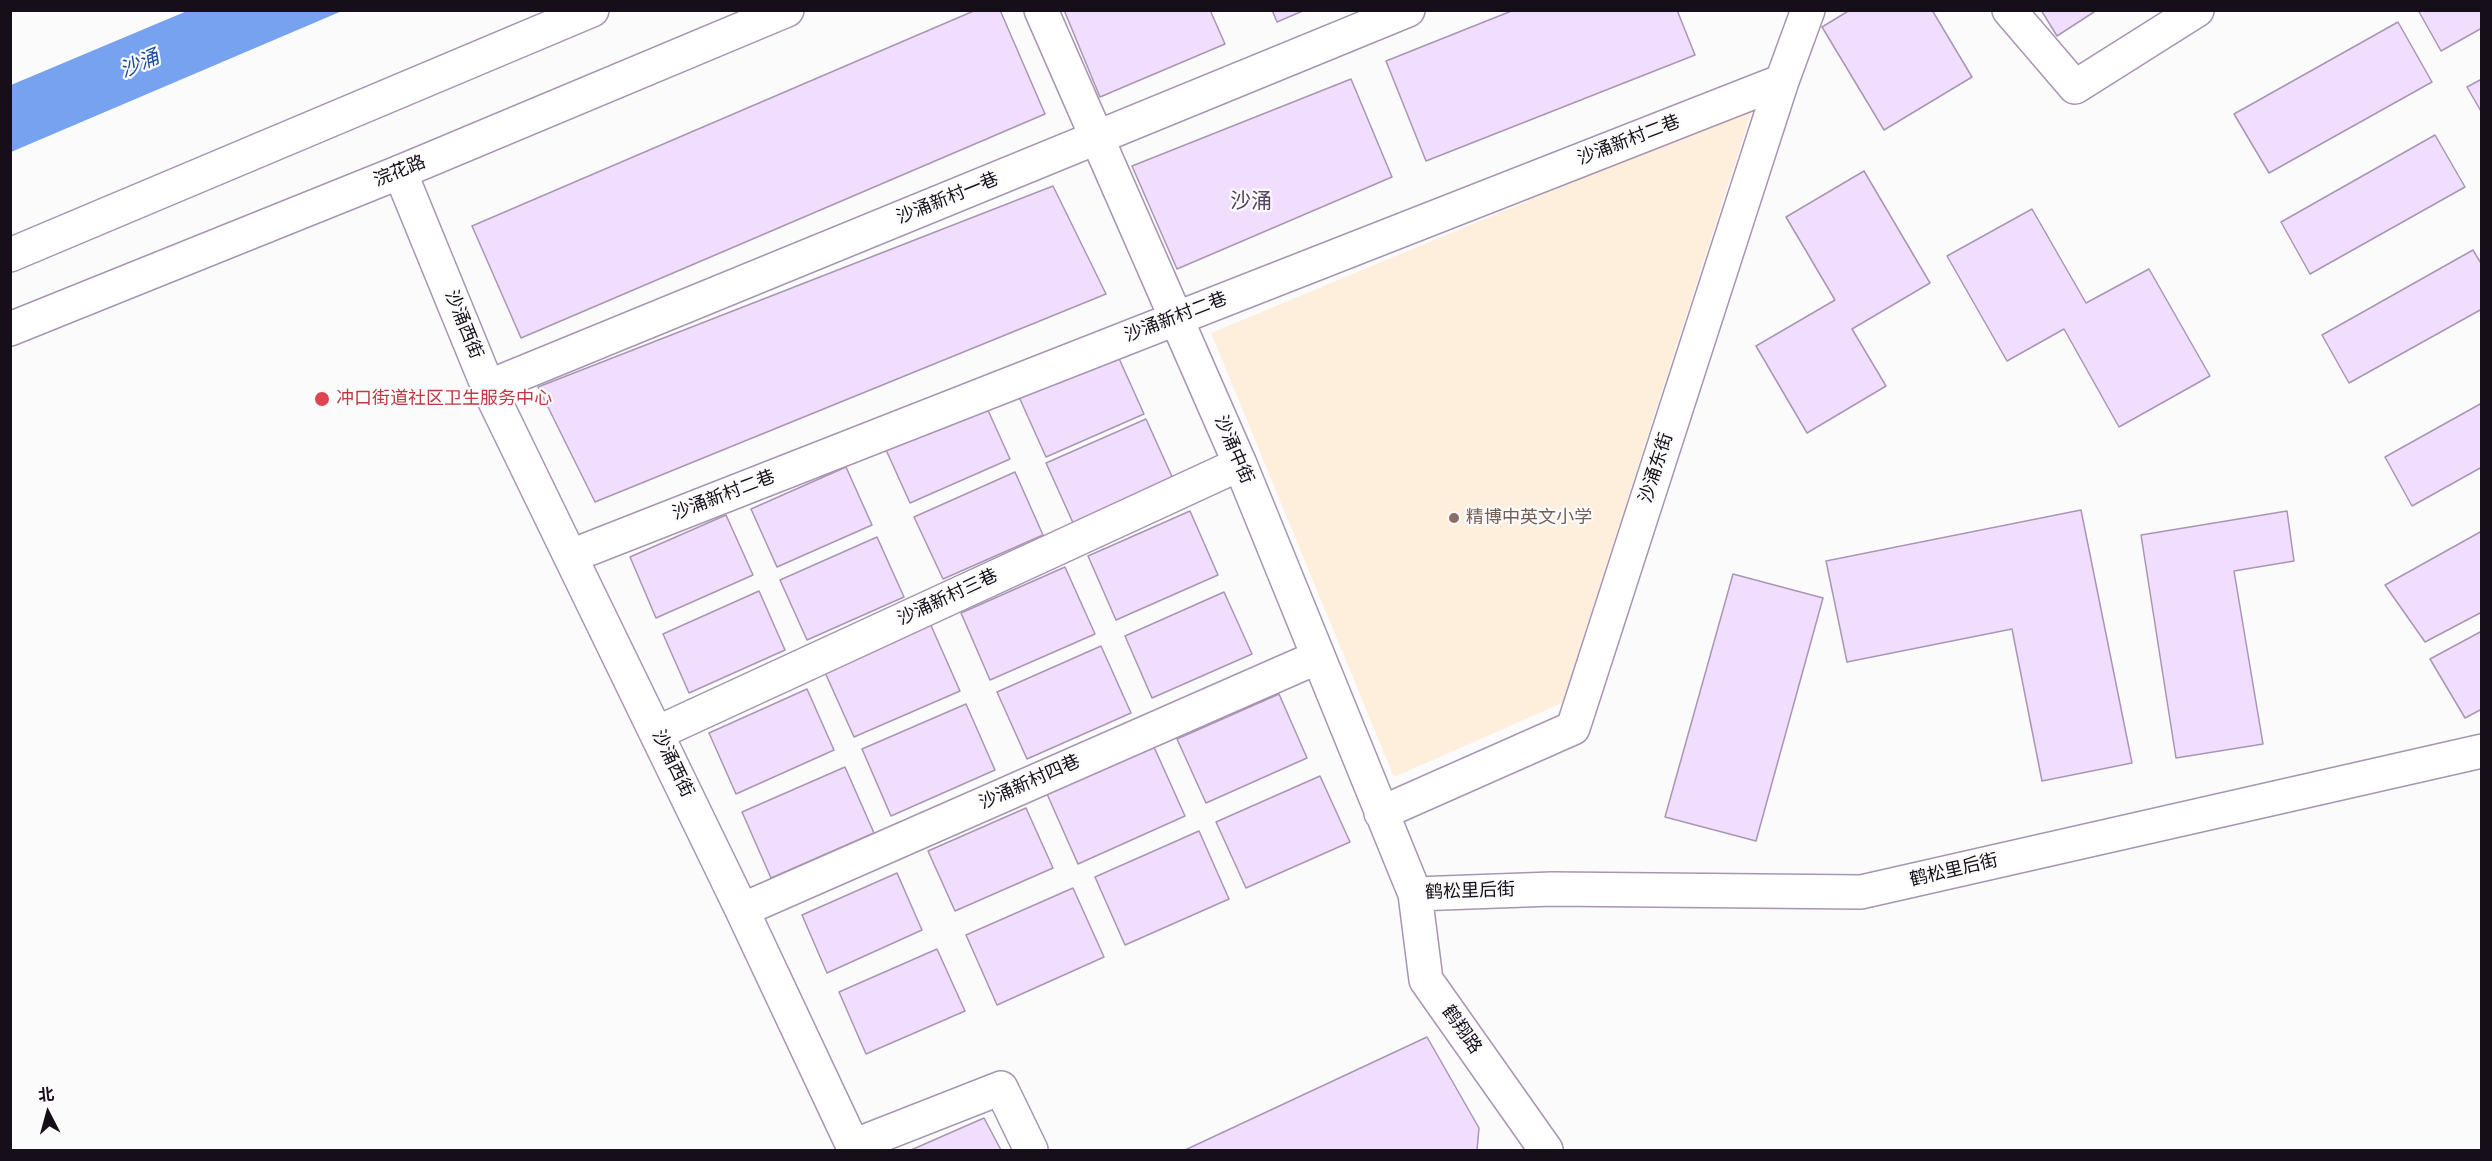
<!DOCTYPE html>
<meta charset="utf-8">
<style>
body{margin:0}
#map{position:relative;width:2492px;height:1161px;overflow:hidden;background:#fbfbfb;font-family:Roboto,"Noto Sans SC",sans-serif}
canvas{display:block}
.frame{position:absolute;inset:0;border:12px solid #160f1a;pointer-events:none}
.north{position:absolute;left:18px;top:1083px;width:60px;height:60px;-webkit-text-stroke:4px #fbfbfb;paint-order:stroke;rotate:354deg;font-size:16px;font-weight:700;line-height:24px;text-align:center;color:#160f1a}
.north::after{content:'';display:block;margin:auto;width:21px;height:27px;background:#160f1a;clip-path:polygon(50% 0,100% 100%,50% 72%,0 100%)}
</style>
<div id="map">
<canvas width="2492" height="1161"></canvas>
<div class="frame"></div>
<div class="north">北</div>
</div>
<script>
const c = document.querySelector('canvas').getContext('2d');
c.lineJoin = 'round';
function paint(path, color) {
  c.fillStyle = color;
  c.fill(path, 'evenodd');
}
function shape(rows) {
  const path = new Path2D();
  for (const r of rows) {
    path.moveTo(r[0], r[1]);
    for (let i = 2; i < r.length; i += 2) path.lineTo(r[i], r[i + 1]);
  }
  return path;
}
function stroke(path, color, width, dash) {
  c.strokeStyle = color;
  c.lineWidth = width;
  c.lineCap = dash ? 'butt' : 'round';
  c.setLineDash(dash || []);
  c.stroke(path);
}
function label(font, color, halo, rows, align = 'center') {
  c.font = font + ' Roboto,"Noto Sans SC",sans-serif';
  c.lineWidth = 4.5;
  c.setLineDash([]);
  c.textBaseline = 'middle';
  c.strokeStyle = halo;
  c.fillStyle = color;
  for (const [text, x, y, turn = 0] of rows) {
    c.save();
    c.translate(x, y);
    c.rotate((+turn || 0) * Math.PI / 180);
    c.textAlign = isNaN(turn) ? turn : align;
    if (halo) c.strokeText(text, 0, 0);
    c.fillText(text, 0, 0);
    c.restore();
  }
}
paint(shape([
 [1753,107,1562,703,1394,777,1211,333]
]), '#feeedc');
paint(shape([
 [187,11,342,11,11,152,11,85]
]), '#77a2f0');
const building = shape([
 [976,10,1000,10,1045,114,521,338,472,226,976,10],
 [1064,10,1210,10,1225,44,1100,97,1064,10],
 [1272,10,1305,10,1277,22,1272,10],
 [1514,10,1677,10,1695,55,1426,161,1386,61,1514,10],
 [1850,10,1932,10,1972,77,1884,130,1822,27,1850,10],
 [2041,10,2097,10,2057,36,2041,10],
 [2418,10,2482,10,2482,28,2441,51,2418,10],
 [2398,22,2432,82,2269,173,2234,114,2398,22],
 [1351,79,1392,177,1177,269,1132,166,1351,79],
 [2482,79,2482,113,2467,87,2482,79],
 [2435,135,2465,187,2310,274,2281,222,2435,135],
 [1864,171,1930,283,1852,329,1886,386,1807,433,1756,346,1835,300,1786,217,1864,171],
 [1053,186,1106,294,595,502,538,387,1053,186],
 [2032,209,2086,303,2149,269,2210,376,2119,427,2064,329,2007,361,1947,256,2032,209],
 [2473,250,2482,265,2482,309,2349,383,2322,335,2473,250],
 [1117,354,1144,414,1046,457,1019,397,1117,354],
 [982,397,1010,459,910,503,882,441,982,397],
 [2482,403,2482,467,2412,506,2385,457,2482,403],
 [1146,419,1174,481,1074,525,1046,463,1146,419],
 [846,467,872,525,777,567,751,509,846,467],
 [1015,472,1043,535,943,579,914,517,1015,472],
 [2081,510,2132,763,2042,781,2012,629,1847,662,1826,561,2081,510],
 [1190,511,1218,575,1116,620,1088,556,1190,511],
 [2287,511,2294,561,2234,571,2263,744,2176,758,2141,535,2287,511],
 [726,515,753,575,656,618,630,557,726,515],
 [2482,531,2482,612,2425,642,2385,585,2482,531],
 [877,537,904,597,807,640,780,580,877,537],
 [1065,567,1095,634,990,680,961,613,1065,567],
 [1733,574,1823,598,1756,841,1665,817,1733,574],
 [759,591,785,650,689,693,663,634,759,591],
 [1224,592,1252,654,1152,698,1125,636,1224,592],
 [929,621,960,691,854,737,823,668,929,621],
 [2482,631,2482,709,2465,718,2430,659,2482,631],
 [1101,646,1131,713,1027,759,997,692,1101,646],
 [807,689,834,750,736,794,709,733,807,689],
 [1279,694,1307,758,1206,803,1177,739,1279,694],
 [966,704,995,770,891,816,862,749,966,704],
 [1154,747,1185,816,1078,864,1047,794,1154,747],
 [845,767,874,833,771,878,742,812,845,767],
 [1320,776,1350,842,1246,888,1216,822,1320,776],
 [1026,808,1053,868,955,911,928,851,1026,808],
 [1199,831,1229,899,1125,945,1095,877,1199,831],
 [897,873,922,930,827,973,802,915,897,873],
 [1073,888,1104,957,997,1005,966,935,1073,888],
 [937,949,965,1011,866,1054,839,992,937,949],
 [1427,1037,1479,1128,1477,1150,1185,1150,1427,1037],
 [984,1118,1001,1150,911,1150,984,1118]
]);
paint(building, '#f1ddfd');
stroke(building, '#a996b4', 1.5);
const minor = shape([
 [1041,10,1240,464,1415,894,1426,980,1546,1150],
 [2009,10,2075,87,2197,10],
 [400,172,488,387,742,910,853,1146,1001,1088,1031,1150],
 [488,387,1408,10],
 [571,556,1782,81],
 [657,733,1240,464],
 [1381,813,1573,728,1782,81,1808,10],
 [1415,894,1552,889,1861,892,2482,751],
 [742,910,1318,657]
]);
const major = shape([
 [10,255,592,10],
 [10,329,400,172,787,10]
]);
stroke(minor, '#a795b3', 36);
stroke(major, '#a795b3', 36);
stroke(minor, '#fff', 33);
stroke(major, '#fff', 33);
for (const [x, y, r, color] of [
 [322,399,8,"#e0444e"],
 [1454,518,6,"#8d6e63"]
]) {
  const dot = new Path2D();
  dot.arc(x, y, r, 0, 2 * Math.PI);
  c.fillStyle = color;
  c.fill(dot);
  stroke(dot, '#fbfbfb', 2);
}
label('18px', '#160f1a', '#fbfbfb', [
 ["沙涌新村二巷",1629,141,-21],
 ["浣花路",400,172,-22],
 ["沙涌新村一巷",948,199,-22],
 ["沙涌新村二巷",1176,318,-21],
 ["沙涌西街",463,325,68],
 ["沙涌中街",1233,450,67],
 ["沙涌东街",1657,468,-72],
 ["沙涌新村二巷",724,496,-21],
 ["沙涌新村三巷",948,598,-25],
 ["沙涌西街",672,764,64],
 ["沙涌新村四巷",1030,783,-24],
 ["鹤松里后街",1954,871,-13],
 ["鹤松里后街",1470,892,-2],
 ["鹤翔路",1461,1030,55]
]);
label('18px', '#be3a42', '#fbfbfb', [
 ["冲口街道社区卫生服务中心",336,399]
], 'left');
label('18px', '#785e54', '#fbfbfb', [
 ["精博中英文小学",1466,518]
], 'left');
label('italic 20px', '#1c4ba5', '#fbfbfb', [
 ["沙涌",140,65,-23]
]);
label('21px', '#554560', '#fbfbfb', [
 ["沙涌",1251,203]
]);
</script>
